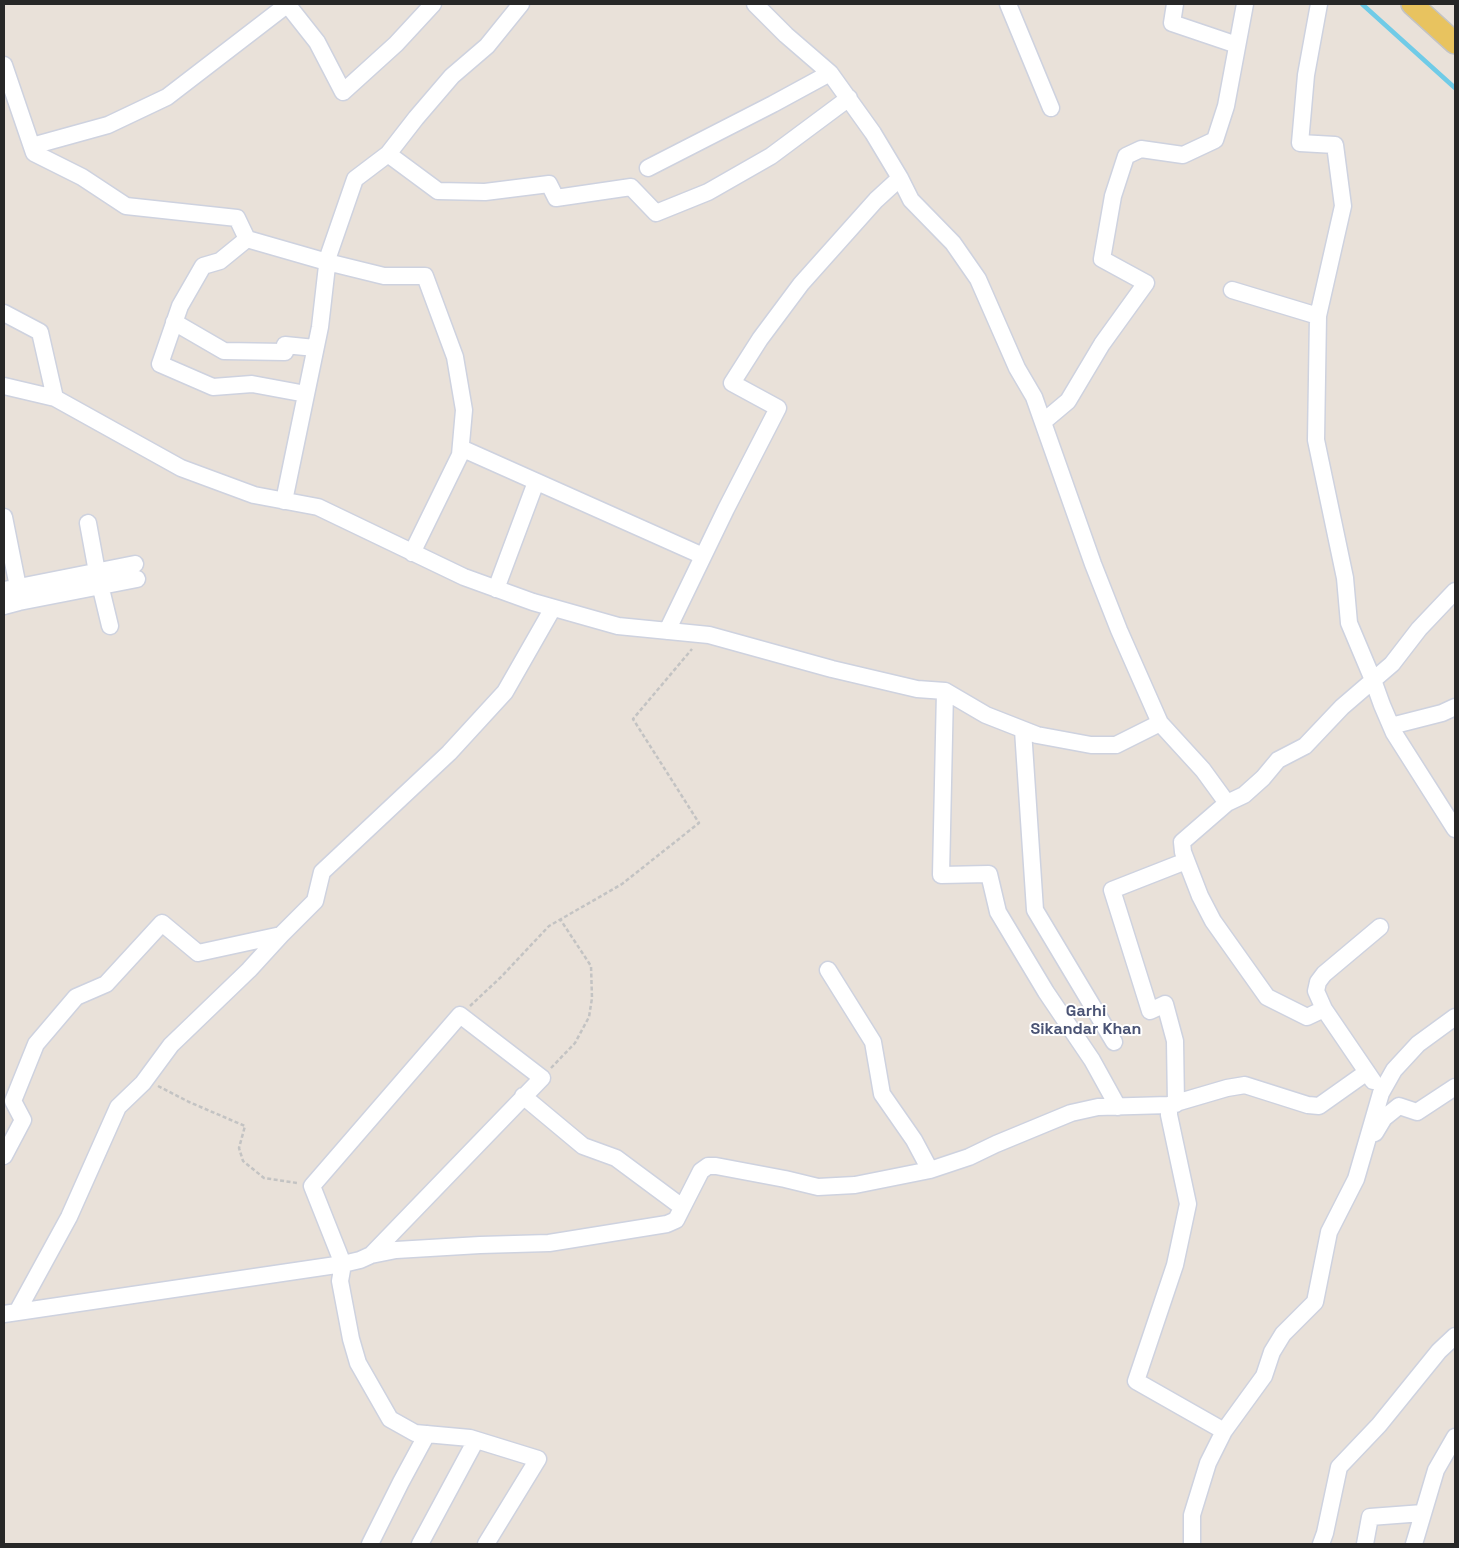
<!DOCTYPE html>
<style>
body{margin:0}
#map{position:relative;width:1459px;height:1548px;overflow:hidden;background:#e9e1d9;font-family:"Space Grotesk",sans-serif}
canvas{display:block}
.frame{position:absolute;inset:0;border:5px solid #272727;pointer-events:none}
</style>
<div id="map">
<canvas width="1459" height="1548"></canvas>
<div class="frame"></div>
</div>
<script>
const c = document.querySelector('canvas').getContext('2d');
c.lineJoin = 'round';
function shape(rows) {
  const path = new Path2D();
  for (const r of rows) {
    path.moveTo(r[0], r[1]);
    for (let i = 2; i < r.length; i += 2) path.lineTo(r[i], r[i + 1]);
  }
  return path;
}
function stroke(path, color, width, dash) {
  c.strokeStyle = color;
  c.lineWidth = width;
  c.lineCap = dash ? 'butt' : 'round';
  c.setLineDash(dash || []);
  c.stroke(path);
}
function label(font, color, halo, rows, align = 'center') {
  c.font = font + ' "Space Grotesk",sans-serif';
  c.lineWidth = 4;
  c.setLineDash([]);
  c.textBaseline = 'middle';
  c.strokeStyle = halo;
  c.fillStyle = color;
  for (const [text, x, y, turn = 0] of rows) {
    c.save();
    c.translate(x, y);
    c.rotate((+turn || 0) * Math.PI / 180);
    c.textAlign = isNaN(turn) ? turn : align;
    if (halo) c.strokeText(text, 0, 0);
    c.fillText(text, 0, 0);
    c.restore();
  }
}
stroke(shape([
 [1362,4,1455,88]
]), '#70cbe7', 4.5);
const minor = shape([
 [287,4,317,42,343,92,396,44,433,4],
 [755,4,786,35,830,73,873,133,900,178,911,200,953,243,978,279,1017,368,1034,397,1093,564,1119,630,1160,723,1203,770,1227,803,1244,795,1263,778,1278,760,1305,746,1342,707,1392,664,1419,629,1455,591],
 [1008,4,1051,108],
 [1175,4,1172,23,1237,45],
 [1319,4,1306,75,1300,143,1335,145,1343,206,1318,316,1316,440,1345,578,1349,623,1373,680,1382,705,1394,733,1455,829],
 [4,65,34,153,82,177,126,206,237,218,247,239],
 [32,146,108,125,167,97,288,4],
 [388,154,438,191,485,192,549,184,556,198,631,187,656,213,708,192,771,156,849,98],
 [648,168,773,104,830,73],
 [1232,290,1318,316],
 [4,313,40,332,55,398],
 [174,322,224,351,285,352,285,345,315,348],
 [4,386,55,398,181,468,254,495,318,507,464,577,533,602,618,626,709,635,832,669,917,689,945,691,986,715,1037,735,1091,745,1116,745,1160,723],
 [306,394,252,384,213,387,160,364,180,306,203,266,220,261,247,239,327,262,384,276,425,276,455,357,464,410,460,455,412,553],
 [1043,422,1068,401,1102,344,1146,283,1102,259,1113,196,1126,156,1141,149,1183,155,1215,140,1226,106,1245,4],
 [461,448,703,556],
 [284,501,320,327,328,257,355,179,388,154,416,118,452,76,487,46,521,4],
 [4,517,18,587],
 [88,523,97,572,110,626],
 [496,589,536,482],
 [4,590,135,564],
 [4,606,19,602,137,579],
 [667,631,726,509,778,408,732,383,760,339,801,284,876,200,900,178],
 [945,691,941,875,989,874,998,912,1046,992,1092,1060,1118,1107],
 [1391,726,1442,713,1455,707],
 [1023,730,1035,910,1114,1042],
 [1227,803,1182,842,1183,852,1200,896,1213,921,1267,997,1307,1017,1324,1009],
 [828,970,873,1042,882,1094,914,1140,930,1170],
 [1373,1081,1324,1009,1316,991,1318,982,1324,974,1380,927],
 [523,1096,583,1146,616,1158,682,1207],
 [1176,1104,1175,1041,1165,1004,1150,1011,1112,890,1186,861],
 [1169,1105,1227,1088,1245,1085,1308,1105,1319,1106,1367,1072],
 [1375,1133,1384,1118,1399,1106,1417,1112,1455,1087],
 [4,1156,23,1120,13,1101,36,1044,76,997,106,984,162,923,198,953,281,935,315,901,322,872,449,753,505,692,553,608],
 [371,1255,542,1078,460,1015,312,1186,343,1264,340,1281,351,1339,358,1363,390,1419,415,1433,470,1438,538,1459,486,1544],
 [17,1312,69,1217,118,1107,143,1083,171,1045,249,970,281,935],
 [4,1314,343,1264,360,1260,371,1255,396,1250,480,1245,549,1243,667,1224,676,1220,701,1171,708,1166,716,1166,785,1179,818,1187,855,1185,930,1170,969,1157,996,1144,1071,1113,1098,1107,1169,1105,1169,1115,1188,1204,1175,1265,1136,1381,1224,1431],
 [370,1544,401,1482,427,1434],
 [420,1544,476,1440],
 [1192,1544,1192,1515,1208,1463,1224,1431,1264,1376,1272,1352,1283,1334,1315,1302,1329,1232,1356,1179,1381,1093,1394,1070,1418,1044,1455,1017],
 [1321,1544,1325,1533,1339,1467,1379,1425,1439,1351,1455,1336],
 [1365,1544,1370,1517,1423,1513],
 [1414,1544,1436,1470,1455,1437]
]);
const major = shape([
 [1412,4,1455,43]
]);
stroke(minor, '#ced2df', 19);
stroke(major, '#c3c3c3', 24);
stroke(shape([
 [470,1006,501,977,549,926,622,884,699,823,633,719,692,649],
 [551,1068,575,1043,589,1017,592,998,591,966,560,919],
 [158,1086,189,1102,245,1126,239,1148,243,1161,264,1178,297,1183]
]), '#c3c3c3', 2.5, [4, 2.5]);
stroke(minor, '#fff', 16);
stroke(major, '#e8c35f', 21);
label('bold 16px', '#4a5374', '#fff', [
 ["Garhi",1086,1012],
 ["Sikandar Khan",1086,1030]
]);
</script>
